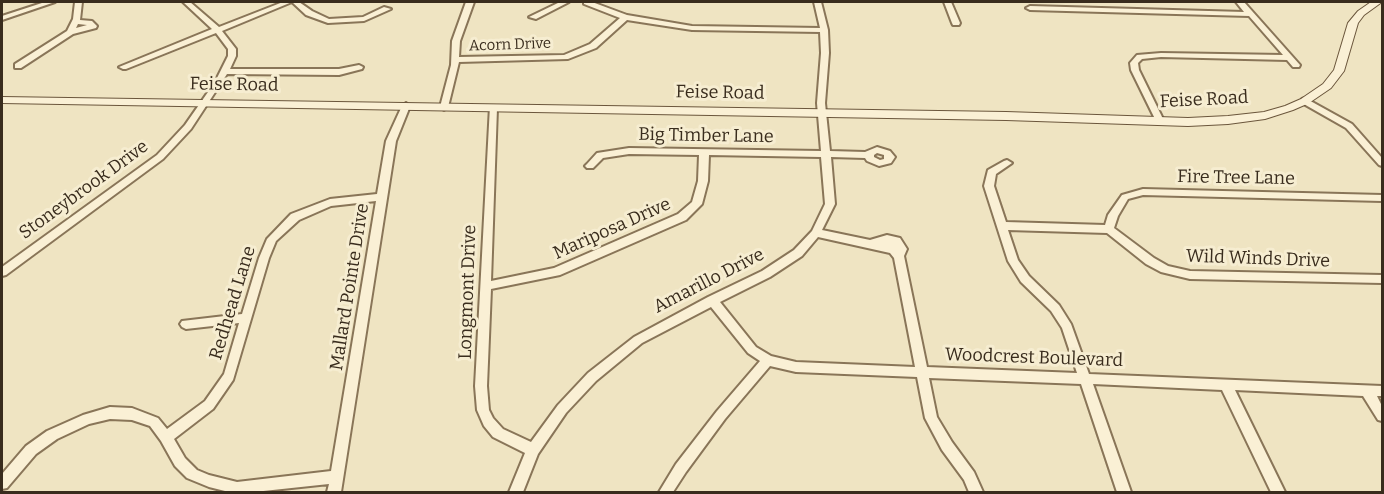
<!DOCTYPE html>
<style>
body{margin:0}
#map{position:relative;width:1384px;height:494px;overflow:hidden;background:#efe4c2;font-family:Bitter,serif}
canvas{display:block}
.frame{position:absolute;inset:0;border:3px solid #392c1d;pointer-events:none}
</style>
<div id="map">
<canvas width="1384" height="494"></canvas>
<div class="frame"></div>
</div>
<script>
const c = document.querySelector('canvas').getContext('2d');
c.lineJoin = 'round';
function shape(rows) {
  const path = new Path2D();
  for (const r of rows) {
    path.moveTo(r[0], r[1]);
    for (let i = 2; i < r.length; i += 2) path.lineTo(r[i], r[i + 1]);
  }
  return path;
}
function stroke(path, color, width, dash) {
  c.strokeStyle = color;
  c.lineWidth = width;
  c.lineCap = dash ? 'butt' : 'round';
  c.setLineDash(dash || []);
  c.stroke(path);
}
function paint(path, color) {
  c.fillStyle = color;
  c.fill(path, 'evenodd');
}
function label(font, color, halo, rows, align = 'center') {
  c.font = font + ' Bitter,serif';
  c.lineWidth = 6;
  c.setLineDash([]);
  c.textBaseline = 'middle';
  c.strokeStyle = halo;
  c.fillStyle = color;
  for (const [text, x, y, turn = 0] of rows) {
    c.save();
    c.translate(x, y);
    c.rotate((+turn || 0) * Math.PI / 180);
    c.textAlign = isNaN(turn) ? turn : align;
    if (halo) c.strokeText(text, 0, 0);
    c.fillText(text, 0, 0);
    c.restore();
  }
}
const minor = shape([
 [45,2,55,2,2,20,2,16,45,2],
 [75,2,82,2,80,20,92,21,97,26,96,28,73,34,21,68,15,68,15,64,67,31,73,19,75,2],
 [78,24,87,25,76,28,78,24],
 [183,2,190,2,219,27,283,2,299,2,312,11,329,19,363,17,384,7,391,9,364,21,328,23,306,15,292,2,222,31,236,49,236,56,230,69,339,69,359,65,363,67,362,69,339,75,227,74,191,129,163,159,6,275,2,276,2,267,157,155,185,125,215,82,228,56,228,49,216,33,126,69,123,69,119,67,212,29,183,2],
 [466,2,474,2,460,41,459,57,564,55,590,44,620,18,584,4,584,2,592,2,627,15,692,26,820,28,814,2,821,2,828,30,829,53,825,103,830,151,865,152,877,147,890,151,895,157,891,163,879,166,867,161,865,158,831,157,835,204,822,230,870,240,887,235,900,238,907,249,904,256,927,367,1077,373,1062,328,1051,311,1021,282,1008,261,984,186,988,170,1004,161,1007,160,1012,163,996,174,994,186,1006,222,1105,225,1108,215,1122,195,1143,189,1382,195,1382,201,1143,195,1128,199,1118,216,1114,228,1154,258,1168,266,1190,271,1382,275,1382,283,1190,279,1161,272,1146,264,1107,233,1008,230,1018,260,1029,276,1059,305,1071,324,1089,374,1382,386,1382,396,1377,396,1382,406,1382,421,1378,420,1363,396,1235,390,1285,492,1271,492,1222,390,1093,384,1131,492,1117,492,1081,384,929,378,937,417,952,442,974,472,983,492,969,492,964,480,942,450,925,418,917,377,796,372,770,366,725,419,686,472,673,492,659,492,676,464,717,411,760,361,748,353,711,307,642,343,596,381,566,413,538,454,523,492,509,492,525,453,493,437,484,426,477,410,475,386,490,106,496,106,497,108,491,281,554,268,678,214,692,202,698,181,699,155,629,154,603,158,593,168,587,168,585,166,587,164,597,153,629,148,821,151,817,103,821,53,820,32,692,30,627,20,596,48,568,59,459,62,448,107,444,110,440,107,451,65,452,41,466,2],
 [877,153,884,155,884,159,880,160,874,157,874,155,877,153],
 [709,155,821,157,825,204,812,231,794,250,762,271,708,297,634,337,588,373,558,405,531,442,503,429,493,418,489,410,487,386,491,289,560,275,686,220,702,204,708,181,709,155],
 [818,237,890,253,894,258,915,367,796,362,771,356,756,347,720,302,770,277,802,256,818,237],
 [560,2,569,2,536,19,529,17,560,2],
 [944,2,951,2,960,23,959,25,953,25,952,23,944,2],
 [1236,2,1244,2,1300,65,1299,67,1293,67,1287,60,1161,57,1142,59,1138,63,1139,70,1164,121,1160,124,1156,121,1131,70,1130,63,1137,55,1161,53,1283,55,1249,16,1030,10,1026,8,1030,6,1244,12,1236,2],
 [1305,98,1352,124,1382,158,1382,166,1379,165,1346,128,1302,103,1302,99,1305,98],
 [406,103,410,106,396,141,341,492,327,492,329,484,254,492,229,492,209,487,187,478,175,466,161,441,150,426,132,420,110,419,89,424,57,439,36,454,7,488,2,489,2,474,26,446,47,431,83,415,110,407,132,408,158,418,167,429,205,401,224,374,239,323,186,329,182,327,180,324,182,321,242,314,259,258,267,239,291,214,330,199,377,194,386,141,402,106,406,103],
 [376,201,331,471,237,482,209,475,197,470,185,458,174,439,213,409,233,380,269,258,276,241,299,220,331,206,376,201]
]);
const secondary = shape([
 [1371,2,1382,2,1364,15,1358,23,1344,71,1331,88,1309,103,1293,110,1265,119,1228,124,1188,126,1006,120,2,103,2,97,1006,112,1188,118,1228,116,1264,112,1285,106,1301,99,1323,84,1334,70,1348,23,1358,11,1371,2]
]);
stroke(minor, '#897558', 4);
stroke(secondary, '#6b563c', 2);
paint(minor, '#faf0d5');
paint(secondary, '#faf0d5');
label('15px', '#392c1d', '#f6edd1', [
 ["Acorn Drive",510,45,-2]
]);
label('18px', '#392c1d', '#f6edd1', [
 ["Feise Road",234,85,1],
 ["Feise Road",720,93,1],
 ["Feise Road",1204,100,-3],
 ["Big Timber Lane",706,136,1],
 ["Fire Tree Lane",1236,178,1],
 ["Stoneybrook Drive",84,190,-36],
 ["Mariposa Drive",612,229,-24],
 ["Wild Winds Drive",1258,259,2],
 ["Amarillo Drive",709,281,-27],
 ["Mallard Pointe Drive",350,287,-81],
 ["Longmont Drive",468,292,-88],
 ["Redhead Lane",233,303,-73],
 ["Woodcrest Boulevard",1034,358,2]
]);
</script>
